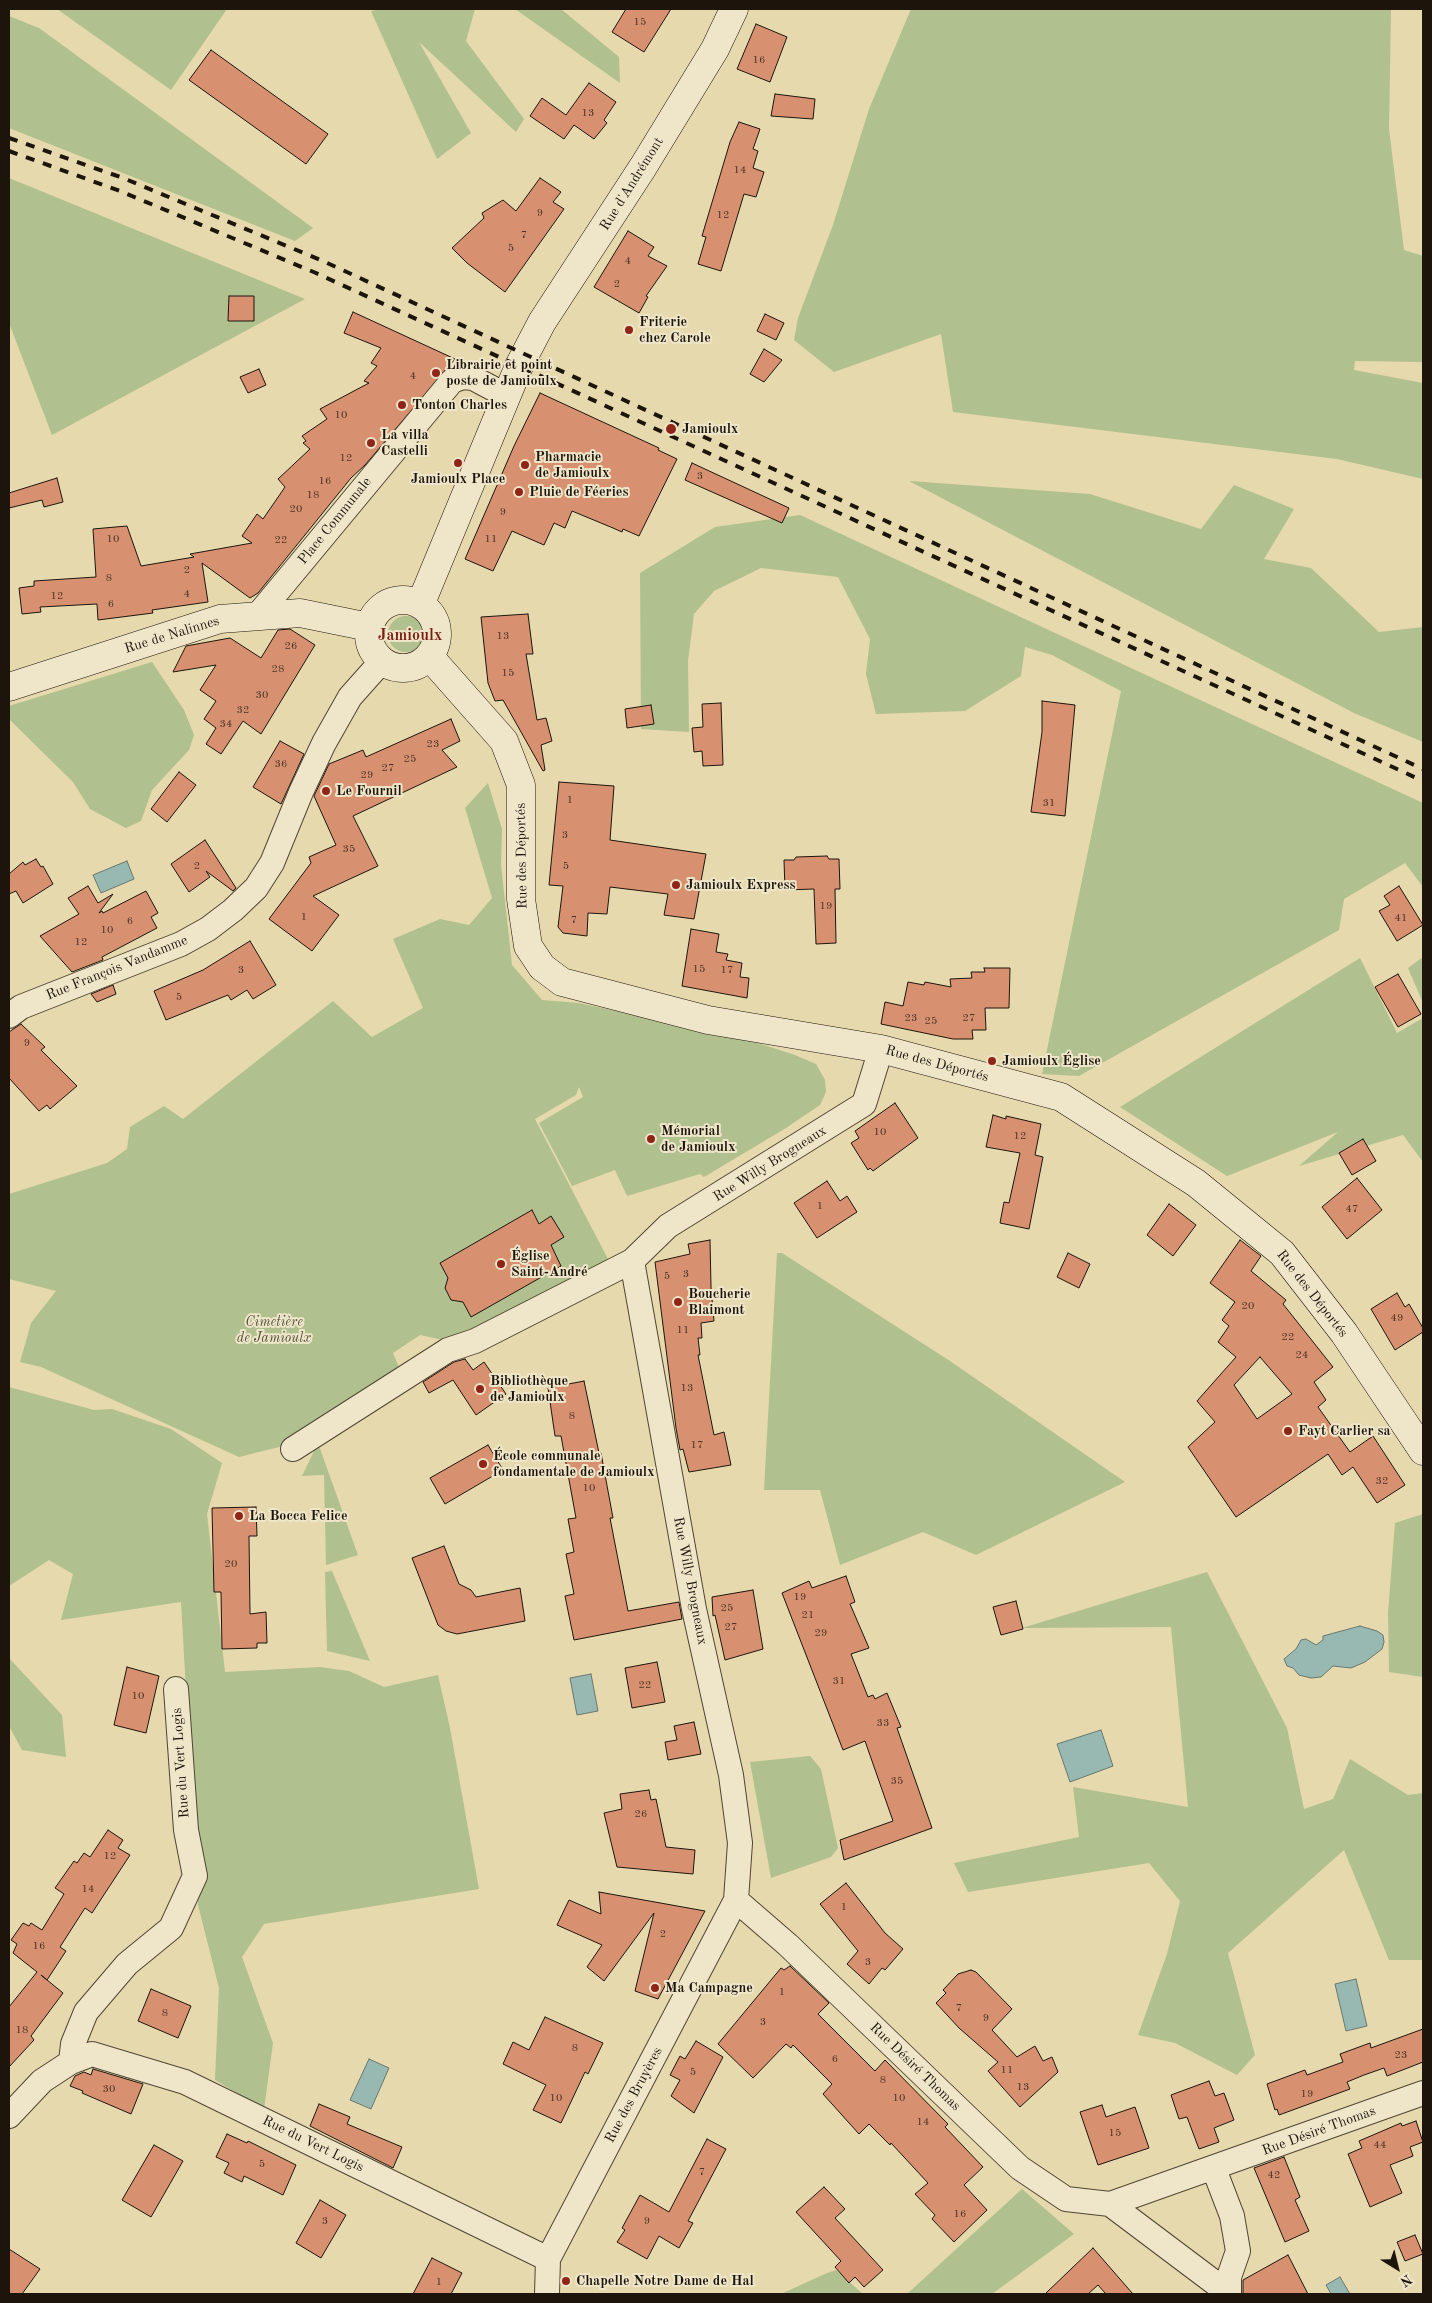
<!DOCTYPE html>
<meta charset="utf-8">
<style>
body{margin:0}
#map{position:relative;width:1432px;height:2303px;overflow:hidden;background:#e6d9ad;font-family:"Old Standard TT",serif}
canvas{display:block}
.frame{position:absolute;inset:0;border:10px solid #1d150b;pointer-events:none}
.north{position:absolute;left:1372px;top:2243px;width:50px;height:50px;-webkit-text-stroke:4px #efe6ca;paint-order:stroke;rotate:144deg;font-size:14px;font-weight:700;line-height:20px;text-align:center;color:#1d150b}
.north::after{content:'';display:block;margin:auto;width:18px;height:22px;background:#1d150b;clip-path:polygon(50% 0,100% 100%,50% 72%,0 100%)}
</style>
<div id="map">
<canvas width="1432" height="2303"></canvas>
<div class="frame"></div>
<div class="north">N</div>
</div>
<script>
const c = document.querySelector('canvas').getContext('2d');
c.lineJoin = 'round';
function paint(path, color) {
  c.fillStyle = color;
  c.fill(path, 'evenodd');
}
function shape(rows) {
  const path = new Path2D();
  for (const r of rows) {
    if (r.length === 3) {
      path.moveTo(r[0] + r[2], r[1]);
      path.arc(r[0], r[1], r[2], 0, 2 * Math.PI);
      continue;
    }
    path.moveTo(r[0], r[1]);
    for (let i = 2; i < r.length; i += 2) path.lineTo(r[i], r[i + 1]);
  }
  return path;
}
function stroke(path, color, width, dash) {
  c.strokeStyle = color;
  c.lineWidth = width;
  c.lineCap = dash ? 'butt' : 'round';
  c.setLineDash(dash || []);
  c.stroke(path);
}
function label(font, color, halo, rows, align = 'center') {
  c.font = font + ' "Old Standard TT",serif';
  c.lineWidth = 4;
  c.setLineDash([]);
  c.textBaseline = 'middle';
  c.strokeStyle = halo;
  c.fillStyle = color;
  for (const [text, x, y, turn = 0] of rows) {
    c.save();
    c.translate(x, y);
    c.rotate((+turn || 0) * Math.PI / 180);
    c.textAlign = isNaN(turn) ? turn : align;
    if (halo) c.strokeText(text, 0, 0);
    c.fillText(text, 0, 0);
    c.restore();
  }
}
paint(shape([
 [57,9,227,9,171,90],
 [382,9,475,9,466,41,524,119,516,132,419,42,471,133,437,159,371,11],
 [515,9,561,9,619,57,620,83],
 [911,9,1391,9,1389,129,1404,250,1423,256,1423,362,1355,361,1354,370,1423,383,1423,479,1337,459,953,412,941,334,834,372,794,340,798,318,833,225,869,109],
 [9,16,39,28,313,228,295,241,9,128],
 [9,178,305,299,52,435,9,323],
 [909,481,1090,494,1201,529,1234,485,1294,509,1264,559,1311,568,1379,632,1423,627,1423,742,1354,713],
 [800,515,1423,803,1423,887,1405,863,1344,899,1339,930,1079,1076,1042,1074,1121,691,1052,655,1025,647,1021,676,965,711,876,714,866,674,870,639,838,577,761,568,714,591,694,614,688,661,689,732,641,729,640,573,715,527],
 [406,634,18],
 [152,662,184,710,194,735,189,750,152,790,141,821,126,828,90,809,73,782,9,719,9,706],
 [488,783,502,829,501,865,512,965,542,1000,579,1003,739,1037,795,1055,816,1064,825,1080,826,1092,820,1105,786,1128,704,1177,700,1174,627,1196,615,1170,572,1186,539,1123,583,1097,579,1087,576,1095,535,1119,609,1261,469,1338,443,1340,420,1335,393,1353,401,1372,287,1445,239,1457,41,1367,20,1362,31,1323,56,1291,9,1279,9,1194,107,1163,127,1149,130,1127,164,1106,183,1119,333,1001,372,1037,423,1008,393,939,440,919,469,925,492,898,465,808],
 [1423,957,1423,1003,1408,968],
 [1360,958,1397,1033,1423,1018,1423,1162,1403,1135,1299,1166,1338,1132,1227,1176,1120,1107],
 [777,1253,782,1253,950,1361,1125,1482,976,1555,923,1532,840,1565,820,1490,764,1490],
 [9,1387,94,1410,112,1409,171,1429,222,1463,207,1514,225,1672,320,1667,349,1671,384,1687,438,1675,450,1728,479,1889,264,1924,242,1957,273,2043,264,2109,215,2080,219,1988,198,1905,181,1602,61,1620,73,1574,49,1560,9,1586],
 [318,1443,358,1555,326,1565,324,1475,302,1476],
 [1423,1514,1423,1677,1389,1672,1388,1613,1395,1523],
 [332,1571,370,1661,327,1651,325,1572],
 [1207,1572,1287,1728,1304,1809,1333,1799,1350,1759,1408,1795,1423,1793,1423,1960,1389,1960,1344,1850,1228,1953,1255,2055,1237,2075,1175,2043,1138,2035,1167,1954,1180,1901,1149,1863,968,1892,954,1863,1079,1837,1073,1787,1188,1807,1171,1627,1022,1628],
 [9,1658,62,1715,66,1757,22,1750,9,1726],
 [810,1756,821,1769,838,1848,831,1857,771,1878,750,1762],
 [1022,2189,1074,2234,992,2294,907,2294],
 [836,2270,863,2294,781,2294,827,2273]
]), '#b0c08e');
const water = shape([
 [127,861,134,879,101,893,93,875,127,861],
 [1360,1626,1377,1631,1383,1635,1384,1642,1382,1649,1365,1662,1351,1668,1333,1666,1321,1677,1311,1678,1299,1675,1293,1668,1287,1666,1284,1659,1296,1649,1301,1640,1306,1639,1316,1645,1323,1640,1323,1636,1360,1626],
 [591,1674,598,1711,577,1715,570,1678,591,1674],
 [1101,1730,1113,1766,1070,1782,1057,1744,1101,1730],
 [1356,1979,1367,2026,1346,2031,1335,1984,1356,1979],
 [369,2059,389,2068,371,2109,350,2100,369,2059],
 [1340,2277,1350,2294,1331,2294,1326,2285,1340,2277]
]);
paint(water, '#98b9b2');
stroke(water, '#67776f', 1);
const building = shape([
 [626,9,671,9,644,52,612,32,626,9],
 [756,24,787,37,770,82,737,69,756,24],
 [211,50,328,134,306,164,189,80,211,50],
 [589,83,616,102,604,120,607,123,594,139,574,125,564,139,530,116,542,98,566,115,589,83],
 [775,94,815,99,813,119,771,116,775,94],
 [739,122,760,129,753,149,758,151,753,168,764,172,756,197,744,194,721,271,698,264,706,237,702,236,730,142,739,122],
 [540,178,561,192,553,202,564,209,505,292,467,263,452,248,484,218,482,213,503,200,516,211,540,178],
 [628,231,654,247,648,256,667,266,646,296,648,297,639,313,594,287,628,231],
 [229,296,254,296,254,321,228,321,229,296],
 [353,312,455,359,365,465,351,478,258,593,250,598,202,563,208,602,152,610,153,613,98,620,97,604,40,607,41,612,22,614,19,588,34,586,34,581,96,577,93,529,127,526,141,566,194,557,190,554,252,543,242,536,257,514,263,519,285,487,278,479,310,449,303,443,306,441,302,436,327,419,320,409,369,383,364,381,377,366,371,363,381,348,344,333,353,312],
 [765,314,784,323,776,340,757,331,765,314],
 [764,349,782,360,764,382,750,374,764,349],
 [259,369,266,385,248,393,240,377,259,369],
 [540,393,659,448,658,450,677,459,639,536,623,529,622,532,613,528,572,511,565,528,554,523,544,545,512,531,493,571,465,559,514,446,540,393],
 [692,463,789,508,782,523,685,480,692,463],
 [57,478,63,502,44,507,42,500,9,508,9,493,57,478],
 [528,614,533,654,526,654,537,720,546,718,552,741,541,745,545,770,543,771,503,700,495,701,488,683,481,617,528,614],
 [290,629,315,645,261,734,243,721,221,754,206,744,216,728,204,719,216,701,200,690,216,665,173,672,186,646,230,638,261,658,278,630,290,629],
 [1042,701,1075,705,1065,816,1031,812,1042,732,1042,701],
 [721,703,723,765,703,766,702,751,694,752,692,728,703,727,702,704,721,703],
 [651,705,654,724,627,728,625,709,651,705],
 [451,719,460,741,442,750,457,767,353,816,378,866,313,896,339,915,312,951,269,919,311,863,309,857,336,845,314,796,329,764,363,750,366,757,451,719],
 [280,741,304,754,281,804,253,787,280,741],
 [179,772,196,785,167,822,151,809,179,772],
 [559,782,614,786,610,840,706,854,694,919,664,915,668,894,610,887,607,914,588,913,587,936,563,933,558,927,563,886,549,885,559,782],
 [205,840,236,888,233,891,206,871,210,877,189,892,171,864,205,840],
 [827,856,829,859,839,859,840,889,835,889,836,943,816,944,814,889,785,890,784,860,794,860,796,857,827,856],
 [36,859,41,867,43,866,53,884,23,903,16,891,9,894,9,874,23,862,25,865,36,859],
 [88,886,98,903,113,894,99,913,102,911,103,913,146,891,158,913,151,917,157,928,102,957,103,960,72,972,40,936,79,914,68,898,88,886],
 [1399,886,1423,925,1397,941,1379,911,1390,905,1384,896,1399,886],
 [691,929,719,934,716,952,728,954,726,960,742,963,740,977,749,978,747,998,682,986,691,929],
 [250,941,276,985,253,999,247,990,231,1000,228,995,166,1020,154,991,203,970,250,941],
 [984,968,1010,968,1009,1008,985,1008,986,1030,972,1030,973,1039,953,1039,881,1024,885,1002,903,1006,908,982,924,985,925,982,951,987,950,979,972,978,971,972,985,972,984,968],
 [1398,974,1421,1014,1398,1027,1375,987,1398,974],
 [113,985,116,994,97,1002,91,994,113,985],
 [21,1024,45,1047,41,1050,77,1086,50,1109,47,1105,39,1111,9,1078,9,1032,21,1024],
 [895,1103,918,1138,873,1171,870,1168,868,1170,851,1143,859,1138,855,1131,895,1103],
 [993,1115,1006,1119,1006,1116,1041,1124,1035,1155,1043,1157,1029,1229,1000,1223,1004,1202,1009,1203,1020,1153,986,1147,993,1115],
 [1363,1139,1376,1161,1352,1175,1339,1153,1363,1139],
 [1357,1178,1382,1210,1347,1239,1322,1207,1357,1178],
 [827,1181,840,1201,847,1196,857,1212,817,1238,794,1203,827,1181],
 [1169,1204,1196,1225,1173,1256,1147,1235,1169,1204],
 [532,1210,539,1224,551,1216,564,1237,551,1245,561,1266,471,1317,463,1302,451,1300,445,1288,448,1278,440,1263,532,1210],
 [710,1240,711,1287,714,1321,701,1323,702,1338,698,1338,700,1355,698,1355,714,1435,724,1432,731,1465,689,1472,683,1449,680,1450,676,1428,655,1262,690,1254,688,1244,710,1240],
 [1240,1240,1261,1256,1251,1271,1286,1300,1283,1304,1333,1367,1314,1382,1326,1400,1318,1407,1350,1452,1373,1436,1405,1485,1377,1503,1353,1467,1342,1475,1328,1454,1236,1517,1188,1447,1215,1422,1197,1401,1236,1357,1218,1342,1229,1326,1222,1320,1235,1302,1210,1283,1240,1240],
 [1260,1357,1292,1394,1257,1419,1234,1385,1260,1357],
 [1068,1253,1090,1264,1079,1288,1057,1277,1068,1253],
 [1397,1293,1405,1307,1409,1304,1423,1328,1423,1332,1395,1350,1371,1309,1397,1293],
 [465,1359,473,1370,484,1362,506,1394,476,1415,453,1380,429,1393,423,1382,454,1362,465,1359],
 [584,1381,599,1453,601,1453,613,1518,610,1518,628,1611,679,1602,682,1619,574,1640,565,1596,574,1594,566,1554,574,1552,568,1519,576,1518,561,1436,555,1436,548,1388,584,1381],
 [488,1445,503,1470,445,1504,430,1478,488,1445],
 [256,1507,257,1536,249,1536,250,1614,266,1612,267,1643,257,1643,257,1648,222,1649,221,1592,214,1592,212,1508,256,1507],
 [444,1546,459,1584,471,1590,476,1597,520,1588,525,1621,457,1634,446,1631,438,1625,412,1558,444,1546],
 [846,1576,855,1602,850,1604,869,1648,851,1654,868,1697,873,1695,875,1699,887,1693,901,1727,897,1728,932,1828,844,1860,840,1840,893,1821,865,1741,843,1750,782,1593,809,1581,812,1588,846,1576],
 [753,1590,763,1649,725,1660,715,1615,713,1616,712,1597,753,1590],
 [1016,1601,1023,1629,1001,1635,993,1607,1016,1601],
 [657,1662,665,1702,632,1708,625,1668,657,1662],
 [127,1667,159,1676,146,1733,114,1725,127,1667],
 [694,1722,701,1754,668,1760,665,1742,677,1740,674,1726,694,1722],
 [649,1790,651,1800,656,1799,666,1847,695,1850,693,1874,617,1867,604,1813,622,1809,620,1794,649,1790],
 [108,1830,123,1840,118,1848,130,1855,92,1913,85,1908,60,1947,66,1951,47,1980,41,1975,63,1993,31,2036,34,2040,9,2067,9,2007,37,1972,13,1953,17,1944,11,1940,23,1923,29,1926,31,1923,42,1930,64,1894,55,1888,74,1861,77,1863,84,1853,90,1857,108,1830],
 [846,1883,885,1933,903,1949,885,1970,882,1968,869,1984,847,1964,858,1951,820,1904,846,1883],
 [599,1892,705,1911,658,1999,635,1991,654,1913,604,1981,587,1967,602,1945,557,1925,569,1900,601,1914,599,1892],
 [790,1966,829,2003,818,2014,875,2071,885,2060,948,2124,945,2127,983,2167,964,2185,987,2210,954,2242,932,2219,935,2215,915,2194,928,2183,891,2143,890,2145,869,2124,859,2134,823,2094,832,2084,793,2045,791,2048,786,2044,753,2078,718,2044,781,1968,784,1970,790,1966],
 [971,1970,976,1972,1012,2009,992,2030,1017,2057,1035,2046,1043,2061,1052,2057,1058,2072,1020,2107,988,2071,998,2062,959,2028,936,2003,946,1993,943,1990,958,1974,971,1970],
 [151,1989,191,2006,178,2038,138,2021,151,1989],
 [545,2017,603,2043,588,2074,585,2072,561,2123,533,2110,546,2085,503,2064,513,2042,529,2050,545,2017],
 [1423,2029,1423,2062,1387,2076,1384,2068,1364,2075,1347,2082,1350,2089,1279,2115,1277,2109,1275,2110,1267,2084,1305,2070,1307,2075,1343,2062,1340,2054,1370,2043,1371,2048,1423,2029],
 [696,2041,723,2057,694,2113,671,2096,680,2080,670,2075,680,2056,685,2059,696,2041],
 [93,2069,143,2084,131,2114,82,2093,83,2091,70,2086,75,2076,84,2072,91,2075,93,2069],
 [1209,2081,1215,2096,1224,2093,1234,2120,1214,2128,1219,2142,1199,2149,1187,2117,1179,2119,1171,2095,1209,2081],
 [319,2104,350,2117,347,2124,402,2147,393,2168,310,2126,319,2104],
 [1102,2105,1106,2117,1135,2107,1149,2148,1098,2165,1080,2112,1102,2105],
 [1416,2121,1423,2142,1410,2147,1413,2156,1390,2165,1402,2193,1370,2207,1348,2154,1362,2148,1359,2141,1401,2123,1402,2126,1416,2121],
 [227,2134,247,2143,248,2141,296,2165,283,2195,244,2176,242,2182,224,2173,229,2163,216,2157,227,2134],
 [707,2139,726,2149,688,2221,693,2223,679,2248,659,2236,647,2259,617,2242,625,2230,622,2228,640,2195,669,2212,707,2139],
 [154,2145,183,2161,151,2217,122,2200,154,2145],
 [1284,2157,1300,2197,1295,2200,1309,2231,1285,2242,1254,2168,1284,2157],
 [824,2187,845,2209,835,2218,883,2270,864,2287,855,2277,849,2283,835,2267,841,2261,796,2212,824,2187],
 [320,2200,346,2215,321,2258,296,2243,320,2200],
 [1415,2235,1423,2254,1405,2261,1397,2242,1415,2235],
 [1093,2248,1133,2294,1106,2294,1098,2285,1088,2294,1045,2294,1093,2248],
 [9,2249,40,2269,22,2294,9,2294,9,2249],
 [1288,2255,1308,2294,1243,2294,1243,2280,1288,2255],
 [432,2258,462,2273,451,2294,413,2294,432,2258]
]);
paint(building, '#d79171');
stroke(building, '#1d150b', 1);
const street = shape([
 [257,616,452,381,463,377,473,378,507,396],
 [9,1016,21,1007,181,944,208,929,233,910,256,888,272,863,301,792,324,743,350,697,382,661],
 [293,1449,448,1350,475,1341,632,1261],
 [736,1900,788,1945,1020,2168,1066,2199,1110,2204,1423,2093],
 [71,2062,73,2044,86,2012,127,1964,171,1928,195,1876,186,1830,176,1689],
 [9,2116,42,2081,71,2062,92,2054,185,2082,548,2259],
 [1214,2169,1232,2216,1238,2251,1229,2277,1229,2294],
 [1110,2204,1227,2292],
 [547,2294,548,2259,736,1900,740,1843,731,1775,694,1609,632,1261,668,1226,864,1104,881,1049]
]);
const secondary = shape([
 [403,634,34],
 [421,603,519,366,542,322,643,167,715,49,734,9],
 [429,656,504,741,521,785,521,899,528,946,542,967,562,982,708,1020,881,1049,1061,1097,1196,1183,1282,1253,1344,1333,1423,1451],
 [9,687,220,619,300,613,369,627]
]);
stroke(street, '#4f4634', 26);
stroke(secondary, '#1d150b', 29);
stroke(street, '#efe6ca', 24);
stroke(secondary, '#efe6ca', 28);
stroke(shape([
 [9,138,123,178,323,261,1423,769],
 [9,151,120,191,316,273,1423,781]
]), '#1d150b', 4, [9, 9]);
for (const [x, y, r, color] of [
 [629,330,5,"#8f2418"],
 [436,373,5,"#8f2418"],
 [402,405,5,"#8f2418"],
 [671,429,6,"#8f2418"],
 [371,443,5,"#8f2418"],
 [458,463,5,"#8f2418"],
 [525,465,5,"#8f2418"],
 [519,492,5,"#8f2418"],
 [326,791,5,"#8f2418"],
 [676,885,5,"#8f2418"],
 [992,1061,5,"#8f2418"],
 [651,1139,5,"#8f2418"],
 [501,1264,5,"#8f2418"],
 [678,1302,5,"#8f2418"],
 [480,1389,5,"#8f2418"],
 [1288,1431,5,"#8f2418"],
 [483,1464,5,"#8f2418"],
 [239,1516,5,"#8f2418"],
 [655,1988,5,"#8f2418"],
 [566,2281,5,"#8f2418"]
]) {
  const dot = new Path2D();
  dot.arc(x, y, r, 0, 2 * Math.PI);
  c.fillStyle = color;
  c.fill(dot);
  stroke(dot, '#efe6ca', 2);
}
label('11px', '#4c3424', null, [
 ["15",640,22],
 ["16",759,60],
 ["13",588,113],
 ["14",740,170],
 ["9",540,213],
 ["12",723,215],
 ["7",524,235],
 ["5",511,248],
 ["4",628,261],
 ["2",617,284],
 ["4",413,376],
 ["10",341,415],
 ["12",346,458],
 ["3",700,476],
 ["16",325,481],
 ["18",313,495],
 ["20",296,509],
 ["9",503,512],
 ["10",113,539],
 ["11",491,539],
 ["22",281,540],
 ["2",187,570],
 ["8",109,578],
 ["4",187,594],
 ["12",57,596],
 ["6",111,604],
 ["13",503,636],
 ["26",291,646],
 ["28",278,669],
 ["15",508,673],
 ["30",262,695],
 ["32",243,710],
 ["34",226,724],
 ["23",433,744],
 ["25",410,759],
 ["36",281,764],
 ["27",388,768],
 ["29",367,775],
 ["1",570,800],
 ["31",1049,803],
 ["3",565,835],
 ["35",349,849],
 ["2",197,866],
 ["5",566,866],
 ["19",826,906],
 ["1",304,917],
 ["41",1401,918],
 ["7",574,920],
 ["6",130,921],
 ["10",107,930],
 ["12",81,942],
 ["15",699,969],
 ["3",241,970],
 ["17",727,970],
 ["5",179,997],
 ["23",911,1018],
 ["27",969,1018],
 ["25",931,1021],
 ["9",27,1043],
 ["10",880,1132],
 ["12",1020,1136],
 ["1",820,1206],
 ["47",1352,1209],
 ["3",686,1274],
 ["5",667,1276],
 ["20",1248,1306],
 ["49",1397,1318],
 ["11",683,1330],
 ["22",1288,1337],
 ["24",1302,1355],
 ["13",687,1388],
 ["8",572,1416],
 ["17",697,1445],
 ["32",1382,1481],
 ["10",589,1488],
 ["20",231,1564],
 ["19",800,1597],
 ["25",727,1608],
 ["21",808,1615],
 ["27",731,1627],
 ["29",821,1633],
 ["31",839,1681],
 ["22",645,1685],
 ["10",138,1696],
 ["33",883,1723],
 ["35",897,1781],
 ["26",641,1814],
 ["12",110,1856],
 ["14",88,1889],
 ["1",844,1907],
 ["2",663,1934],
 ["16",39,1946],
 ["3",868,1962],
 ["1",782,1992],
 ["7",959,2008],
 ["8",165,2013],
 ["9",986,2018],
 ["3",763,2022],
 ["18",22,2030],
 ["8",575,2048],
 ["23",1401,2055],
 ["6",835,2059],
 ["11",1007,2070],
 ["5",693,2072],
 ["8",883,2080],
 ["13",1023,2087],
 ["30",109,2089],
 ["19",1307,2094],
 ["10",556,2098],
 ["10",899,2098],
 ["14",923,2122],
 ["15",1115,2133],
 ["44",1380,2145],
 ["5",262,2164],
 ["7",702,2172],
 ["42",1274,2175],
 ["16",960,2214],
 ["3",325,2221],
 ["9",647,2221],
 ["1",439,2282]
]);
label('14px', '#1d150b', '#efe6ca', [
 ["Rue d'Andrémont",632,184,-58],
 ["Place Communale",335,521,-51],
 ["Rue de Nalinnes",172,635,-17],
 ["Rue des Déportés",522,856,-91],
 ["Rue François Vandamme",117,968,-22],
 ["Rue des Déportés",937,1064,15],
 ["Rue Willy Brogneaux",770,1164,-32],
 ["Rue des Déportés",1312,1294,52],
 ["Rue Willy Brogneaux",690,1581,79],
 ["Rue du Vert Logis",181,1763,-94],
 ["Rue Désiré Thomas",915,2067,44],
 ["Rue des Bruyères",634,2095,-62],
 ["Rue Désiré Thomas",1319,2131,-20],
 ["Rue du Vert Logis",313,2144,26]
]);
label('bold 14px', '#1d150b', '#efe6ca', [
 ["Friterie",639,322],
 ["chez Carole",639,338],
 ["Librairie et point",446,365],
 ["poste de Jamioulx",446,381],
 ["Tonton Charles",412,405],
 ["Jamioulx",682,429],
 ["La villa",381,435],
 ["Castelli",381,451],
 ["Pharmacie",535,457],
 ["de Jamioulx",535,473],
 ["Jamioulx Place",458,479,"center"],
 ["Pluie de Féeries",529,492],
 ["Le Fournil",336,791],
 ["Jamioulx Express",686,885],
 ["Jamioulx Église",1002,1061],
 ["Mémorial",661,1131],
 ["de Jamioulx",661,1147],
 ["Église",511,1256],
 ["Saint-André",511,1272],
 ["Boucherie",688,1294],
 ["Blaimont",688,1310],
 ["Bibliothèque",490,1381],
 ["de Jamioulx",490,1397],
 ["Fayt Carlier sa",1298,1431],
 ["École communale",493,1456],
 ["fondamentale de Jamioulx",493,1472],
 ["La Bocca Felice",249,1516],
 ["Ma Campagne",665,1988],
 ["Chapelle Notre Dame de Hal",576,2281]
], 'left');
label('italic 14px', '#505139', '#efe6ca', [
 ["Cimetière",274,1322],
 ["de Jamioulx",274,1338]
]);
label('bold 16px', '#7a1f14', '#efe6ca', [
 ["Jamioulx",410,636]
]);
</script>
